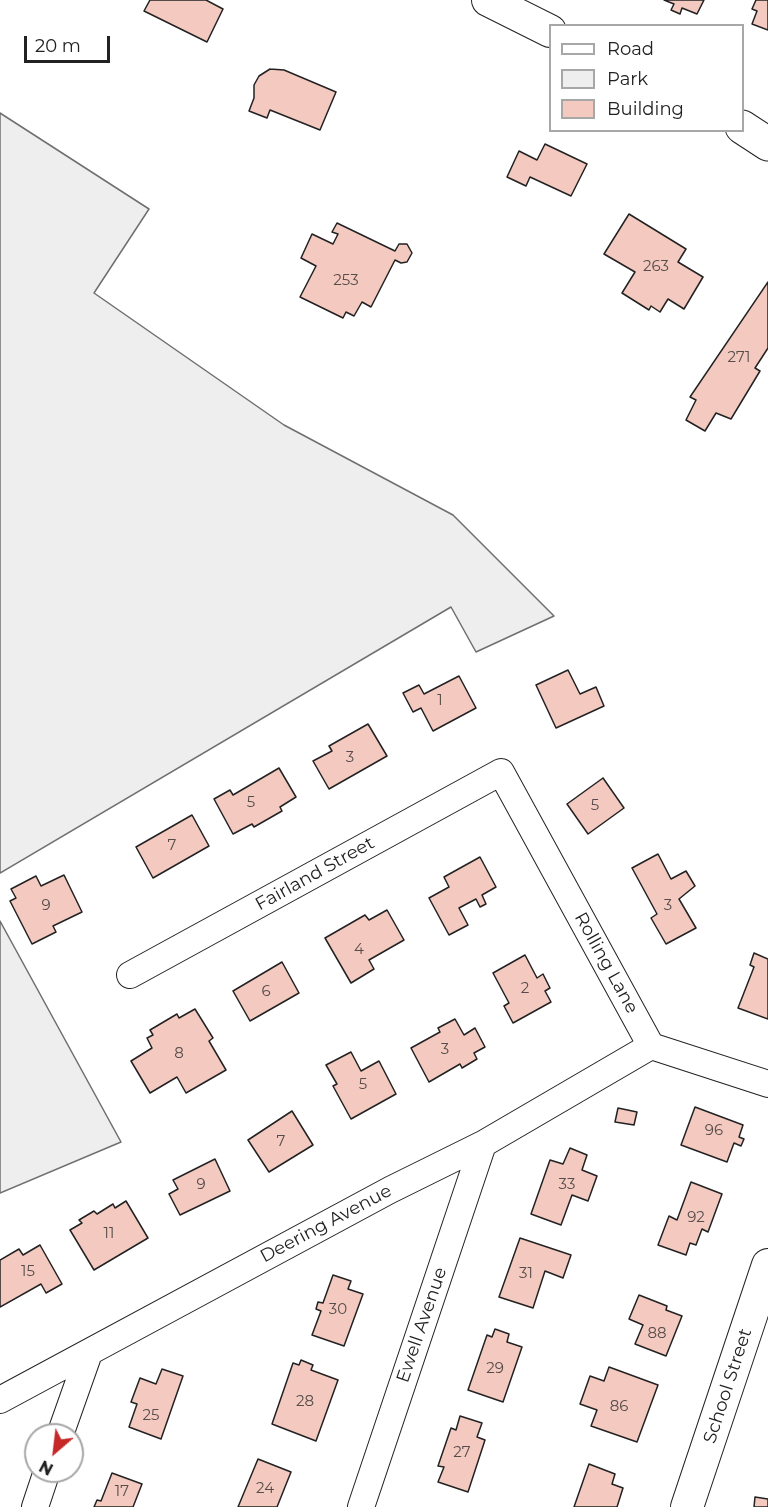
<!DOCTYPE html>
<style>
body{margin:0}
#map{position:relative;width:768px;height:1507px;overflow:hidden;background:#fff;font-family:Montserrat,sans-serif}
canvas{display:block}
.legend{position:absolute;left:549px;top:24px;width:195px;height:108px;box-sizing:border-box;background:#fff;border:2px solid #a7a7a7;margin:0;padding:8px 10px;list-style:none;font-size:18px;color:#222}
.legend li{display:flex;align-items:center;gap:12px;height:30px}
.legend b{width:30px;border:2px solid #a7a7a7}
.north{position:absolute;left:24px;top:1423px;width:60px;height:60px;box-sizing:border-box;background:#fff;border:2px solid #a7a7a7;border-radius:50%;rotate:208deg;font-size:16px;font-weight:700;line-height:24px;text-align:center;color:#222}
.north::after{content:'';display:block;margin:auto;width:21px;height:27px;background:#c62828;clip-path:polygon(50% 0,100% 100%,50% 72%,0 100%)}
.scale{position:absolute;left:24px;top:36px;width:86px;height:27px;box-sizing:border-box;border:3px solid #222;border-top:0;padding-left:8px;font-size:18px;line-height:21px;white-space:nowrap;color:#222;-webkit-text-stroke:4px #fff;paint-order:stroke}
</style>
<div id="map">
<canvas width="768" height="1507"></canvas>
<ul class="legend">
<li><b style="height:8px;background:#fff"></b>Road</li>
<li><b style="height:16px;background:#eee"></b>Park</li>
<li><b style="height:16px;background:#f3c9c0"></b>Building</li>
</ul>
<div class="north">N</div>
<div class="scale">20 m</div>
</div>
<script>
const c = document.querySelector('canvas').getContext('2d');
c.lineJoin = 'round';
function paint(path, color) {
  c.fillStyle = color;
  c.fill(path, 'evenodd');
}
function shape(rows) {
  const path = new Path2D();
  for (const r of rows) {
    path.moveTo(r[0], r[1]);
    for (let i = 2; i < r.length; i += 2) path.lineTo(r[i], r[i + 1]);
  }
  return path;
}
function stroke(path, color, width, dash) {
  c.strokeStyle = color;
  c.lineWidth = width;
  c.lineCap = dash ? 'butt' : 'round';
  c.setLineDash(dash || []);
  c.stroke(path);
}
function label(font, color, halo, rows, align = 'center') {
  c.font = font + ' Montserrat,sans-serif';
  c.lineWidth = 4.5;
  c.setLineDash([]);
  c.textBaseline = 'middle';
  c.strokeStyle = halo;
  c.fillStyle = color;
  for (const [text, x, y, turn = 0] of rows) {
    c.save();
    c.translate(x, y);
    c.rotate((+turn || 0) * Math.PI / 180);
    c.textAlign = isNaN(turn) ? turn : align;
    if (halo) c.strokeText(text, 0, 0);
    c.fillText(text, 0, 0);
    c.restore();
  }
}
const green = shape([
 [0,113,149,209,94,293,284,425,453,515,554,616,476,652,451,607,0,873,0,113],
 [0,921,121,1142,0,1193,0,921]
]);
paint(green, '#eee');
stroke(green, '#6f6f6f', 1.5);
const building = shape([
 [150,0,206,0,223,9,207,42,144,11,150,0],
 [664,0,704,0,697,14,682,8,680,14,671,10,674,4,664,0],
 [756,0,768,0,768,30,752,24,757,11,752,9,756,0],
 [270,69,284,70,336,92,320,130,270,110,267,118,249,111,254,98,254,85,259,76,270,69],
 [545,144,587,164,571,196,530,177,526,186,507,177,519,151,537,160,545,144],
 [629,214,686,249,678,262,703,277,684,309,668,299,660,312,651,306,649,310,622,293,635,272,604,254,629,214],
 [337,223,395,251,399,244,407,244,412,253,407,262,401,263,395,260,371,307,362,302,354,316,346,312,343,318,300,297,316,266,301,258,312,234,333,244,338,234,332,232,337,223],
 [768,282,768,348,755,368,760,371,731,419,716,413,705,431,686,420,696,400,690,397,768,282],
 [568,670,580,694,596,687,604,706,556,728,536,685,568,670],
 [459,676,476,708,433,731,421,708,413,712,403,693,419,685,424,694,459,676],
 [368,724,387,756,329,789,313,761,332,751,329,746,368,724],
 [279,768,296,797,280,807,282,811,254,827,252,824,233,834,214,799,230,790,233,795,279,768],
 [603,778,624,808,588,834,567,804,603,778],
 [192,815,209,846,153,878,136,847,192,815],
 [658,854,671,879,686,871,695,886,679,899,696,928,666,944,651,918,657,914,632,868,658,854],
 [480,857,496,887,482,895,486,904,480,907,476,899,459,908,468,925,449,935,429,898,449,887,444,877,480,857],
 [64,875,82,912,53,926,56,932,32,944,10,901,16,898,11,889,36,876,41,886,64,875],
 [387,910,404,940,369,960,374,969,351,983,325,938,365,915,369,920,387,910],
 [754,953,768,959,768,1019,738,1008,754,967,750,965,754,953],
 [525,955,537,978,543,974,550,988,545,991,551,1002,513,1023,504,1006,509,1003,493,973,525,955],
 [282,962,299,993,250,1021,233,991,282,962],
 [195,1009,213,1038,209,1041,226,1070,186,1093,177,1077,150,1093,131,1061,152,1048,147,1038,153,1035,150,1030,177,1014,179,1018,195,1009],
 [455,1019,464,1035,475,1028,485,1047,474,1053,477,1059,462,1068,460,1064,429,1082,411,1048,440,1032,438,1028,455,1019],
 [351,1052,361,1071,379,1061,396,1094,351,1119,333,1086,337,1084,326,1065,351,1052],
 [695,1107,743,1125,739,1137,744,1139,741,1146,734,1143,727,1162,681,1145,695,1107],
 [618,1108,637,1112,634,1125,615,1122,618,1108],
 [292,1111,313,1145,269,1172,248,1140,292,1111],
 [570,1148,587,1155,582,1170,597,1176,588,1201,572,1195,561,1225,531,1214,550,1160,563,1164,570,1148],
 [215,1159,230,1191,180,1215,169,1194,178,1189,173,1180,215,1159],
 [691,1182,722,1194,708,1232,702,1229,696,1245,690,1243,686,1255,658,1245,669,1216,677,1220,691,1182],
 [126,1201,148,1238,94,1270,70,1230,82,1223,79,1220,94,1211,97,1214,113,1204,115,1208,126,1201],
 [520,1238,571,1255,563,1278,545,1271,533,1308,499,1297,520,1238],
 [40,1245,62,1284,46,1293,41,1284,0,1307,0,1260,19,1249,23,1255,40,1245],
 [333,1275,351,1281,348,1289,363,1294,344,1346,312,1335,321,1311,316,1309,318,1302,323,1303,333,1275],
 [639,1295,667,1306,666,1310,682,1316,666,1356,635,1344,643,1325,629,1319,639,1295],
 [495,1329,509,1334,507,1342,522,1347,503,1402,468,1390,487,1335,492,1337,495,1329],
 [301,1360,313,1365,311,1370,338,1380,316,1441,272,1424,293,1363,299,1365,301,1360],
 [609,1367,658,1385,637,1442,591,1426,597,1410,580,1404,590,1376,604,1381,609,1367],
 [162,1369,183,1376,161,1439,129,1427,137,1404,131,1402,140,1378,156,1384,162,1369],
 [460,1416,482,1423,477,1437,485,1440,468,1492,438,1482,444,1467,438,1466,451,1428,456,1430,460,1416],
 [258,1459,291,1472,277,1507,238,1507,258,1459],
 [589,1464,615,1474,612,1484,623,1488,617,1507,574,1507,589,1464],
 [112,1473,142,1484,133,1507,94,1507,97,1500,101,1501,112,1473],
 [755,1497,768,1499,768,1507,754,1507,755,1497]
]);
paint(building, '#f3c9c0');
stroke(building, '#222', 1.5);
const minor = shape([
 [130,975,501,772,651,1046,768,1084],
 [0,1400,390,1190,483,1144,651,1046],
 [60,1435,89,1353],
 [35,1507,47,1471],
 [361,1507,483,1144]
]);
const tertiary = shape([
 [488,0,550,31],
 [687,1507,768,1265]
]);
const secondary = shape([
 [742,127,768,144]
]);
stroke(minor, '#222', 28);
stroke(tertiary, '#222', 34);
stroke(secondary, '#222', 35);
stroke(minor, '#fff', 26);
stroke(tertiary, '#fff', 32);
stroke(secondary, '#fff', 33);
label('15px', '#564c4a', null, [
 ["263",656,267],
 ["253",346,281],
 ["271",739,358],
 ["1",440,701],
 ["3",350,758],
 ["5",251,803],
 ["5",595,806],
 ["7",172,846],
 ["9",46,906],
 ["3",668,906],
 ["4",359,950],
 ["2",525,989],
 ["6",266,992],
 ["3",445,1050],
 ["8",179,1054],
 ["5",363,1085],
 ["96",714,1131],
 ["7",281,1142],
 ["9",201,1185],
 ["33",567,1185],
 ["92",696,1218],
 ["11",109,1234],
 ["15",28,1272],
 ["31",526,1274],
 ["30",338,1310],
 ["88",657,1334],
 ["29",495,1369],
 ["28",305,1402],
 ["86",619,1407],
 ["25",151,1416],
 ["27",462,1453],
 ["24",265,1489],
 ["17",122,1492]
]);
label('18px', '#222', '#fff', [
 ["Fairland Street",315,874,-29],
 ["Rolling Lane",606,963,61],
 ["Deering Avenue",326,1224,-28],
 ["Ewell Avenue",422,1325,-71],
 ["School Street",728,1386,-72]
]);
</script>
